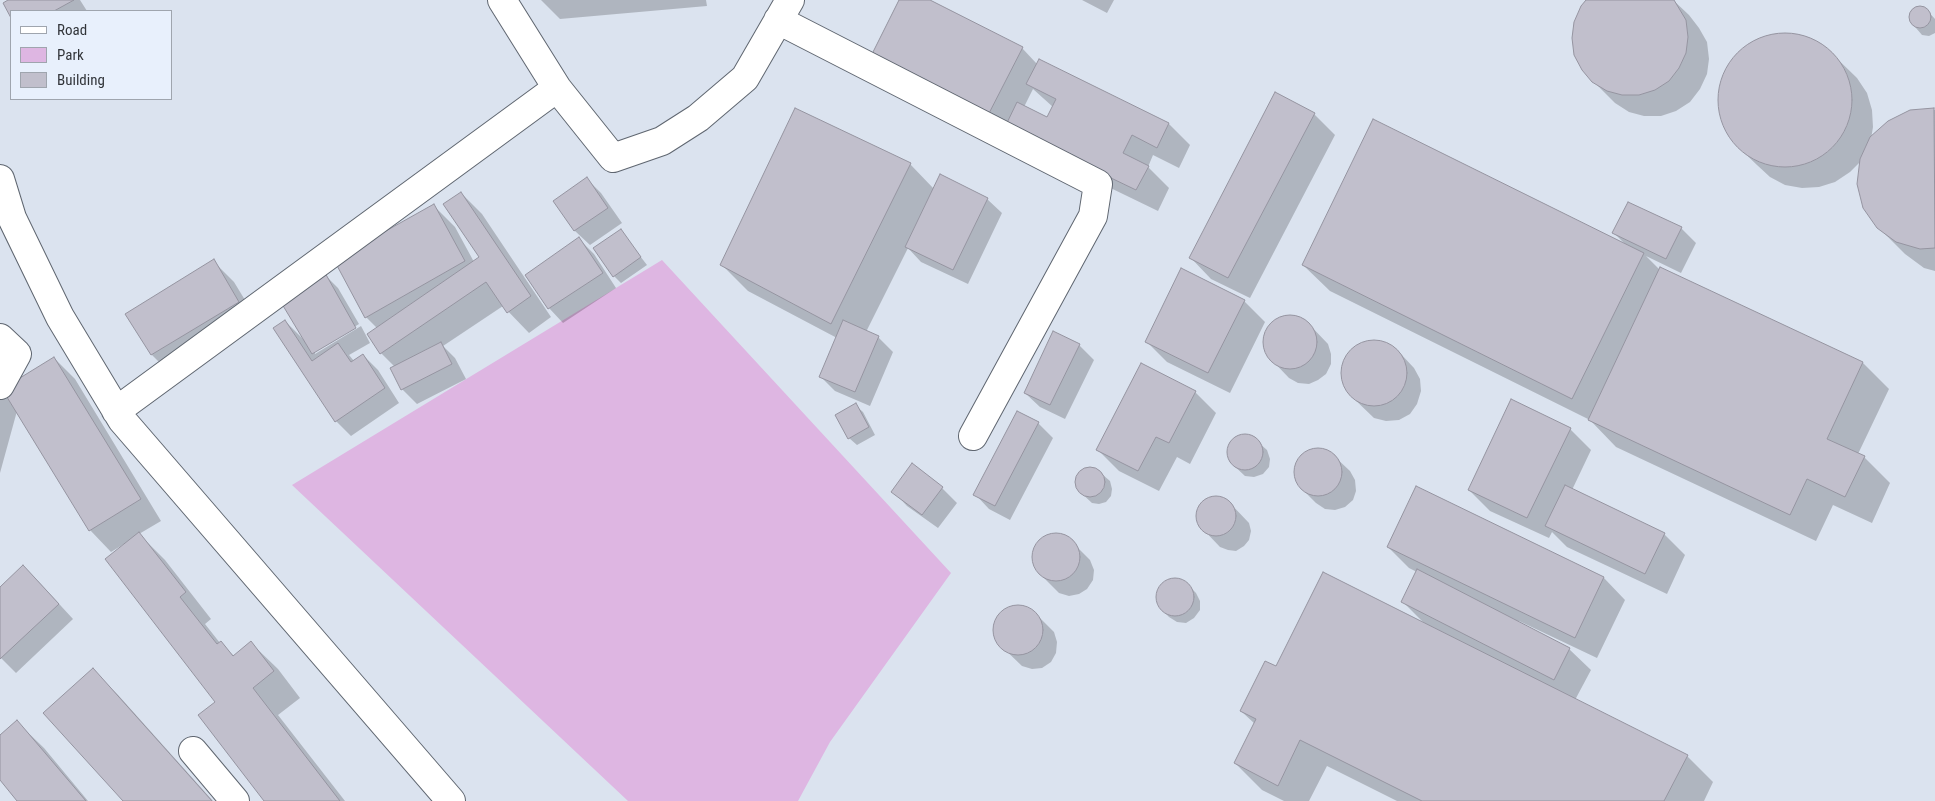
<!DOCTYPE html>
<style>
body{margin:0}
#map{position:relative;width:1935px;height:801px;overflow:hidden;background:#dbe3ef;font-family:"Roboto Condensed",sans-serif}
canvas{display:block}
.legend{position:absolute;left:10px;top:10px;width:162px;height:90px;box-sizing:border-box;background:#e8f0fc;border:1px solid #9fa5ae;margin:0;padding:6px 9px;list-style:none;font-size:15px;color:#32353a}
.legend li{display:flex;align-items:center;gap:10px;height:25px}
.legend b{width:25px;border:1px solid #9fa5ae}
</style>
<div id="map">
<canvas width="1935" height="801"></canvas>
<ul class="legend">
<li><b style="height:6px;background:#fff"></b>Road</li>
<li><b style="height:14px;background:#deb6e2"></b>Park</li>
<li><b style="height:14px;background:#c1bfcc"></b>Building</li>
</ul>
</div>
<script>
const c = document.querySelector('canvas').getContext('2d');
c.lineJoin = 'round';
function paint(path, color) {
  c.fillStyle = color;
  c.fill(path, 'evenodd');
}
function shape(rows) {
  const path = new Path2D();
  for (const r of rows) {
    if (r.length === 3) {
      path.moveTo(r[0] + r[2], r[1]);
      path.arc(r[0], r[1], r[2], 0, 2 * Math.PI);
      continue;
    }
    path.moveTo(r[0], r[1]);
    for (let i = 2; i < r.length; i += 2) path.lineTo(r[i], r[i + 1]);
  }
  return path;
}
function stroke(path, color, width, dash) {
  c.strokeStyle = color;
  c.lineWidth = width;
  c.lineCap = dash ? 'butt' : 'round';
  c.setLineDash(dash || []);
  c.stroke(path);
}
paint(shape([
 [662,260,951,573,830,742,798,801,628,801,292,485]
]), '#deb6e2');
paint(shape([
 [10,0,80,0,87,11,11,11,11,15,5,3],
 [541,0,706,0,707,6,560,19],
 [900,0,927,0,1022,48,1037,64,1039,60,1169,124,1190,145,1179,168,1153,155,1148,167,1169,188,1158,211,1028,148,889,85],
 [1033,89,1053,107,1048,119,1024,107],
 [1082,0,1114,0,1107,13],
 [1588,0,1673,0,1689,15,1699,28,1707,42,1709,59,1707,74,1700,89,1690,102,1676,111,1661,116,1644,116,1629,112,1615,103,1593,81],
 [1919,7,1925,8,1935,19,1935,33,1929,36,1922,35,1910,21,1910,15,1913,9],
 [1791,34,1808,37,1823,45,1857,78,1867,93,1872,110,1873,127,1871,139,1910,111,1935,110,1935,271,1924,268,1905,254,1878,227,1861,161,1850,172,1835,182,1819,187,1802,188,1785,185,1770,177,1757,165,1735,144,1726,129,1720,112,1719,95,1723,78,1730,63,1742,49,1757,40,1773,35],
 [1314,114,1335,135,1250,298,1211,279,1190,257],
 [910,164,934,189,987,199,1002,213,968,284,921,262,908,248,866,332,878,337,893,352,870,406,835,391,820,376,837,338,748,291,722,265],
 [587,179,601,193,622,223,590,245,575,231,554,201],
 [461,193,482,214,551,317,529,333,503,306,443,346,455,358,466,379,417,404,402,389,395,367,381,353,377,328,366,317,434,206,455,227,474,262,481,258],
 [1681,228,1696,243,1681,273,1646,256,1660,270,1661,269,1863,363,1889,389,1858,454,1864,457,1890,483,1872,523,1833,505,1816,541,1616,447,1590,420,1330,291,1303,265,1626,245,1614,233],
 [620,230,647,265,621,283,614,276],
 [579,239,594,254,616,288,563,323,549,308],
 [213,261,234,282,259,323,173,376,152,355,127,314],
 [323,273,338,288,359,324,315,351,315,354,361,326,370,343,349,355,354,361,363,355,378,370,399,403,351,436,336,421,285,321,303,339],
 [1244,301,1265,322,1230,393,1167,362,1146,341],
 [1286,316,1297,316,1306,321,1328,344,1331,354,1331,364,1326,374,1318,380,1309,384,1298,383,1289,378,1267,355,1264,346,1264,336,1269,326,1277,319],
 [1376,341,1389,345,1399,352,1414,368,1420,379,1421,391,1417,404,1410,414,1399,420,1386,421,1374,418,1349,394,1343,384,1342,371,1345,359,1353,349,1364,342],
 [1079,345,1094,360,1065,419,1040,407,1025,393],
 [0,357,5,359,23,377,54,358,75,379,161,521,139,534,165,560,211,619,205,624,220,643,234,656,251,643,278,669,300,698,278,715,345,801,266,801,217,702,125,545,124,544,111,552,90,530,17,411,0,473],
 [1195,392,1216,413,1190,464,1177,457,1159,491,1119,471,1098,450],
 [855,405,863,412,875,435,857,445,849,438],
 [1038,423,1053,438,1010,520,989,509,975,494],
 [1570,429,1591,450,1572,490,1664,534,1685,555,1667,594,1567,547,1552,532,1549,538,1490,511,1469,490],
 [1243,435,1252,437,1267,450,1270,459,1269,467,1263,474,1254,477,1245,476,1230,462,1228,454,1229,445,1235,438],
 [1316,449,1326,450,1334,456,1350,471,1355,480,1356,491,1353,500,1345,507,1335,510,1325,509,1316,503,1301,488,1296,479,1295,469,1299,459,1306,452],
 [1089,468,1096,469,1110,481,1112,489,1111,496,1106,502,1099,504,1092,503,1078,490,1075,483,1077,476,1081,470],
 [942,488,957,503,938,528,907,506,893,491],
 [1416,488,1604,578,1625,600,1597,658,1519,621,1518,623,1569,649,1591,670,1575,700,1687,756,1713,782,1704,801,1397,801,1327,766,1309,801,1284,801,1262,790,1235,763,1255,724,1241,711,1277,668,1425,624,1403,602,1417,572,1409,568,1388,547],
 [1212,497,1220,497,1228,501,1249,523,1251,531,1249,540,1244,546,1236,551,1228,550,1220,547,1199,525,1197,517,1199,508,1204,501],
 [1057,534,1067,537,1090,560,1094,570,1093,580,1087,589,1079,594,1069,596,1059,593,1036,570,1033,560,1033,550,1039,542,1047,536],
 [1171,580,1180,581,1188,585,1196,593,1200,601,1200,610,1194,618,1186,623,1177,622,1169,617,1161,609,1157,601,1158,592,1163,584],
 [38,581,73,619,16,673,0,657,0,588],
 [1020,606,1030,609,1039,617,1054,632,1057,642,1056,653,1051,662,1042,668,1032,669,1022,666,998,643,995,633,996,623,1001,613,1010,608],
 [93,670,119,696,213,801,124,801],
 [17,722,44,748,88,801,19,801,0,779,0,737]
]), '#0003');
const building = shape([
 [8,0,74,0,54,11,11,11,11,18,3,3,8,0],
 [899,0,930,0,1023,47,984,123,867,64,899,0],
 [1586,0,1674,0,1686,20,1688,37,1686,53,1679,68,1669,81,1655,90,1639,95,1622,95,1607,91,1592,82,1582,70,1574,55,1572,38,1574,22,1581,6,1586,0],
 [1920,17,11],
 [1785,100,67],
 [1039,59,1169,123,1157,148,1132,135,1123,153,1149,166,1136,190,1005,127,1017,102,1047,117,1056,99,1026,84,1039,59],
 [1275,92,1315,113,1228,278,1189,258,1275,92],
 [795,108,911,163,831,324,720,265,795,108],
 [1934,108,1935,248,1920,249,1896,242,1877,228,1863,208,1857,184,1860,159,1870,137,1888,121,1910,110,1934,108],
 [1373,119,1644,253,1572,399,1302,265,1373,119],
 [940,174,988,198,953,270,905,247,940,174],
 [587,177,608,208,574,231,553,201,587,177],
 [461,192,531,296,507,313,486,282,380,354,367,334,479,257,443,204,461,192],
 [1628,202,1682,227,1666,259,1612,233,1628,202],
 [434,204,465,261,365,318,334,260,434,204],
 [621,229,641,257,613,277,593,248,621,229],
 [579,237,603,273,548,309,525,275,579,237],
 [214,259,239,302,151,355,125,314,214,259],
 [1660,267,1863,362,1827,439,1865,456,1845,497,1807,479,1790,515,1588,420,1660,267],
 [1181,268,1245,300,1208,373,1145,342,1181,268],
 [324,271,356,328,312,354,279,299,324,271],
 [1290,342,27],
 [285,320,312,361,338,343,351,362,363,354,385,388,335,422,273,328,285,320],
 [843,320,879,336,855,392,819,377,843,320],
 [1053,331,1080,344,1050,405,1024,393,1053,331],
 [1374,373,33],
 [441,342,452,364,401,390,390,368,441,342],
 [54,357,141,499,89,531,2,389,54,357],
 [1141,363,1196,391,1169,443,1156,437,1138,471,1096,450,1141,363],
 [1511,399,1571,428,1527,518,1468,490,1511,399],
 [856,403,869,427,848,439,835,415,856,403],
 [1017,411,1039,422,995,506,973,495,1017,411],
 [1245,452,18],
 [1318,472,24],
 [912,463,943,487,922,515,891,492,912,463],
 [1090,482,15],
 [1565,485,1665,533,1645,574,1545,526,1565,485],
 [1416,486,1604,577,1575,638,1387,547,1416,486],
 [1216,516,20],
 [139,532,186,592,180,597,217,644,221,641,233,656,251,641,274,671,253,688,340,801,264,801,198,715,215,702,105,559,139,532],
 [1056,557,24],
 [23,565,59,604,0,659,0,587,23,565],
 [1417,569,1570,648,1554,680,1401,602,1417,569],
 [1323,572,1688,755,1664,801,1422,801,1300,740,1278,786,1234,763,1256,719,1240,711,1265,661,1276,666,1323,572],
 [1175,597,19],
 [1018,630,25],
 [93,668,212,801,123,801,43,713,93,668],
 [17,720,86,801,17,801,0,780,0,735,17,720]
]);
paint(building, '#c1bfcc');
stroke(building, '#9594a0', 1);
const minor = shape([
 [502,0,557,88,613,158,662,141,698,118,745,78,790,0],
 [778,20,1098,184,1093,216,973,436],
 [0,179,12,218,60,317,122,420,451,801],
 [0,338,17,354,0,385],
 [116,411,557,88],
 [193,751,235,801]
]);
stroke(minor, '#5f6670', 30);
stroke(minor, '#fff', 28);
</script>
